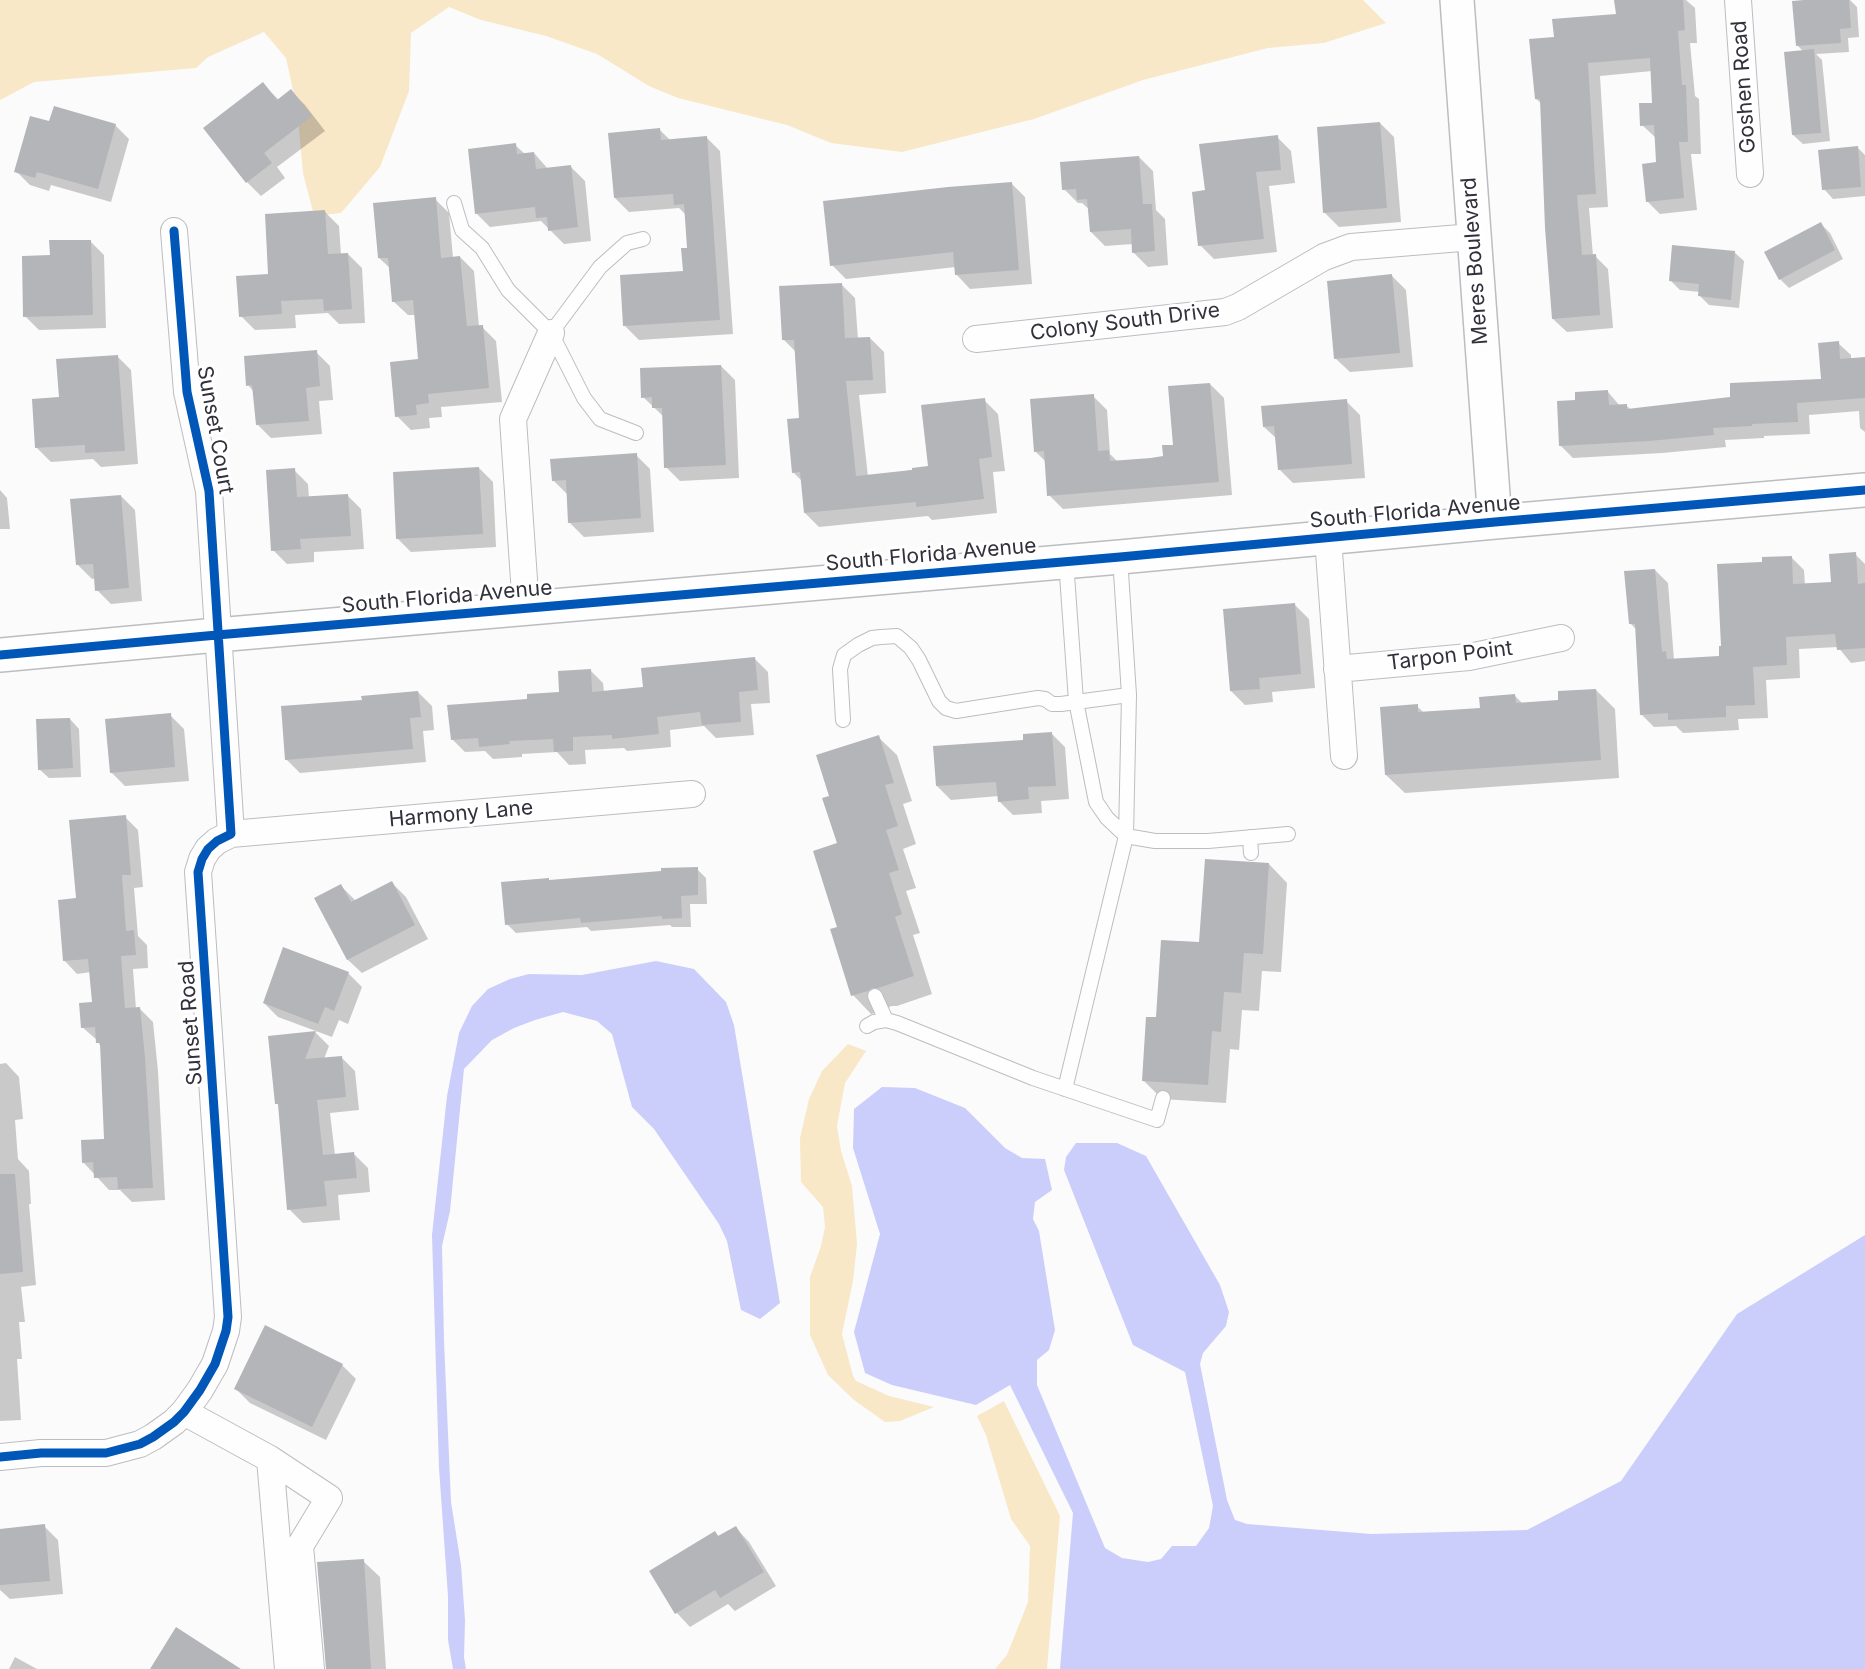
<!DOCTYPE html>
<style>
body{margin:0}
canvas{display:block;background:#fbfbfb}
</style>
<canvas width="1865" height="1669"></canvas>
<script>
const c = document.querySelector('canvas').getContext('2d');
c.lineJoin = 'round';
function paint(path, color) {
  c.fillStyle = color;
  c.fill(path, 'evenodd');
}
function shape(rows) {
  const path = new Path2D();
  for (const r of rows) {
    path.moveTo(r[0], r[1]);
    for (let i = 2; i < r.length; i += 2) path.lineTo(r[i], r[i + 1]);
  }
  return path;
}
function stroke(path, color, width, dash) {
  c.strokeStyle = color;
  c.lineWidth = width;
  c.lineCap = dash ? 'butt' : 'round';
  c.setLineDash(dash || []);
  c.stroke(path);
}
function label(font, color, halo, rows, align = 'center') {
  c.font = font + ' Inter,sans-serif';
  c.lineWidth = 6;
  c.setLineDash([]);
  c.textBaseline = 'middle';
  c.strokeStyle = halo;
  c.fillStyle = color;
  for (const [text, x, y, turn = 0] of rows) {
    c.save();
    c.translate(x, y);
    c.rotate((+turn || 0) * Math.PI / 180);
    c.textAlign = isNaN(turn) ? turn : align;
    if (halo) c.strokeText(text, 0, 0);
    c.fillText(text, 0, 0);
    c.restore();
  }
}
paint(shape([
 [0,0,1363,0,1386,23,1324,43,1268,48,1143,80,1034,119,902,152,831,143,787,125,678,98,649,86,597,54,546,36,481,20,449,7,411,33,409,91,380,167,341,213,314,216,303,173,297,108,286,58,264,32,208,57,196,68,34,82,0,100],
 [848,1044,869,1052,866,1051,845,1083,837,1126,841,1151,852,1186,857,1244,853,1281,842,1334,853,1376,856,1381,889,1396,934,1407,900,1421,885,1422,854,1400,828,1375,810,1335,810,1277,821,1246,825,1227,823,1207,801,1182,800,1138,809,1099,822,1071],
 [1004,1401,1060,1516,1047,1669,995,1669,1007,1655,1028,1602,1030,1546,1011,1519,986,1435,977,1416]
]), '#f9e8c7');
paint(shape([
 [656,961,694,969,726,1002,734,1025,780,1303,760,1319,741,1310,727,1241,719,1224,654,1129,632,1107,612,1034,597,1021,563,1012,535,1020,514,1028,492,1040,464,1069,450,1211,442,1246,444,1341,451,1502,461,1565,465,1620,464,1657,466,1669,453,1669,448,1640,448,1596,439,1468,432,1235,447,1096,459,1033,472,1006,488,989,510,979,529,974,582,975],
 [882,1087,915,1088,965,1108,1005,1148,1022,1158,1045,1159,1052,1190,1035,1202,1033,1219,1039,1231,1055,1330,1049,1350,1037,1360,1037,1385,1105,1548,1122,1558,1148,1562,1161,1559,1172,1546,1196,1546,1209,1528,1213,1506,1185,1372,1133,1345,1064,1170,1066,1157,1076,1143,1117,1143,1146,1156,1220,1285,1229,1312,1226,1326,1203,1353,1200,1364,1227,1500,1235,1520,1247,1524,1371,1534,1527,1530,1621,1481,1737,1314,1865,1235,1865,1669,1060,1669,1073,1513,1010,1385,976,1405,892,1385,865,1373,854,1332,880,1234,853,1148,854,1109]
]), '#cbcefb');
paint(shape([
 [1629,0,1686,0,1695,8,1697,43,1690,43,1695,96,1699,99,1701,154,1691,154,1697,210,1660,214,1647,201,1658,164,1656,138,1642,125,1654,104,1652,71,1600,76,1608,207,1589,208,1593,256,1595,256,1608,269,1613,328,1567,332,1553,319,1542,104,1536,99,1555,38,1617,15],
 [1824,0,1850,0,1857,7,1859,37,1848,38,1849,52,1816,54,1822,60,1830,141,1803,144,1793,135,1804,52,1798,46],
 [263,84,279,100,291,91,305,105,325,131,277,167,285,178,261,196,247,182],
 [50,123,115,125,129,139,111,202,51,185,49,191,30,185,16,171],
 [1380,123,1394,137,1401,222,1339,227,1325,213],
 [660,130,670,140,706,137,720,151,733,334,639,340,625,326,685,273,689,249,687,216,679,208,629,212,615,198],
 [1277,137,1291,151,1295,183,1269,186,1277,252,1214,259,1200,245,1206,192],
 [515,145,525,154,534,153,548,169,571,167,585,181,591,241,564,244,541,221,490,227,476,213],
 [1857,147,1865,155,1865,196,1833,199,1824,189],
 [1139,157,1153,171,1156,210,1165,219,1168,265,1148,267,1134,253,1133,244,1105,246,1091,232,1090,210,1082,203,1078,203,1064,189],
 [1011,183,1025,197,1032,284,970,289,956,274,956,267,846,279,832,265],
 [435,199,449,213,453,258,460,257,474,271,479,327,482,327,496,341,502,402,441,407,442,417,429,418,430,428,411,430,397,416,419,361,416,315,408,315,393,301,391,269,379,258],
 [325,212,339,226,341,255,348,254,362,268,365,323,339,324,328,313,295,315,296,328,255,330,241,316,270,275],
 [1821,224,1830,233,1843,259,1789,288,1780,279],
 [90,241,104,255,106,328,39,330,25,316],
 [1734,252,1744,261,1739,308,1709,305,1700,296,1700,292,1680,290,1671,281],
 [1392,276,1406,290,1413,367,1350,372,1335,358],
 [841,284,855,298,858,339,870,338,884,352,886,393,859,395,868,477,930,467,984,400,998,414,1005,471,993,472,997,513,932,520,928,516,819,527,805,513,802,481,793,472,800,419,796,352,784,340],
 [1838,343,1851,355,1851,360,1865,359,1865,432,1860,428,1859,411,1809,415,1810,434,1764,436,1764,438,1725,440,1726,447,1662,453,1573,458,1560,445,1577,402,1608,392,1620,406,1626,405,1631,410,1732,399,1822,381],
 [316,352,330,366,333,400,319,401,322,434,271,438,257,424,254,392,248,385],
 [117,356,131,370,138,464,101,467,93,459,51,462,37,448,60,398],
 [721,366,735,380,739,478,680,481,666,467,664,417,643,397],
 [1210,384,1224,398,1232,495,1063,509,1049,495,1046,462,1035,451,1093,396,1107,410,1110,454,1118,462,1165,458,1175,446],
 [1346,401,1360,415,1365,478,1293,483,1279,469,1277,439,1264,427],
 [636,455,650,469,654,532,584,537,570,523,568,495,553,480],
 [479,468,493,482,496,547,411,552,397,538],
 [294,470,308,484,309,498,347,495,361,509,364,549,314,552,314,562,287,564,273,550],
 [0,490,7,498,10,529,0,529],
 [121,496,135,510,142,601,111,604,97,590,96,578,92,579,78,565],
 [1855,554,1865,564,1865,661,1851,663,1838,647,1799,649,1800,678,1766,680,1768,718,1738,719,1739,730,1683,733,1676,726,1654,727,1641,714,1637,630,1630,623,1655,570,1668,583,1674,660,1721,657,1764,563,1791,557,1804,570,1805,585,1833,583],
 [1295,605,1309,619,1315,688,1272,692,1273,702,1245,705,1231,691],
 [755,659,768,672,770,703,751,704,754,735,716,738,704,726,670,730,671,747,627,751,624,748,585,750,586,764,569,765,557,752,522,754,522,757,493,759,485,751,465,752,452,739,529,700,561,694,590,670,603,683,604,692,644,688],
 [1596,690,1615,709,1619,778,1405,793,1386,775,1417,706,1424,713,1482,709,1515,696,1523,704,1560,701],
 [418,692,432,706,434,730,423,731,426,762,300,773,286,759,363,701],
 [170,715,184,729,189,781,125,786,111,772],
 [70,719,79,729,81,777,49,778,39,769],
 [1051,733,1065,747,1069,799,1041,801,1042,813,1013,815,999,801,999,796,951,800,937,786,1025,741],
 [878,737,897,755,912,801,903,804,916,844,903,849,916,888,906,891,920,933,913,935,932,994,897,1006,891,1006,887,1009,871,1014,853,995,839,928,839,844,831,797],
 [125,817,138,830,143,887,134,888,138,936,147,945,148,968,133,969,136,1009,140,1009,153,1022,158,1071,165,1200,132,1202,120,1190,109,1190,83,1162,106,1140,101,1047,97,1040,82,1027,94,1003,91,972,77,974,64,960,77,900],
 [1269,864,1287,883,1281,972,1262,971,1259,1011,1242,1010,1239,1050,1230,1049,1226,1103,1162,1099,1143,1080,1201,944],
 [697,869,706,878,707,904,690,904,691,927,672,927,670,925,591,931,587,927,516,933,507,924,548,879,551,882],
 [392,883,406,897,428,939,362,973,348,960,317,898,341,886,356,901],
 [348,973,362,987,348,1024,339,1020,332,1037,278,1017,264,1003],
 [315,1032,329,1046,324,1059,341,1057,355,1071,359,1110,330,1113,335,1155,354,1154,368,1168,370,1192,338,1195,340,1220,303,1223,289,1209,280,1106,276,1103],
 [6,1063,19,1077,23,1119,15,1120,18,1159,29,1171,31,1204,29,1204,36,1285,21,1287,25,1322,19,1322,22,1359,17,1359,21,1420,0,1421,0,1064],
 [342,1365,356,1379,326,1440,250,1403,236,1389],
 [44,1526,58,1540,63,1594,10,1599,0,1590,0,1530],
 [736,1528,749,1542,776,1586,735,1611,728,1604,690,1627,677,1613,651,1572,715,1533,720,1537],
 [363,1561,380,1577,386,1669,327,1669],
 [15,1657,37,1669,9,1669]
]), '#0003');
paint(shape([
 [1614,0,1683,0,1685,30,1678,31,1682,85,1686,85,1688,142,1679,142,1684,198,1646,202,1642,164,1656,162,1654,125,1640,126,1639,103,1652,103,1650,58,1588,63,1596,194,1577,195,1582,255,1596,254,1600,315,1552,319,1545,228,1540,99,1535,99,1529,39,1554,37,1552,19,1616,14],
 [1804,0,1849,0,1851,28,1840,29,1841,43,1796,46,1792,1],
 [1814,49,1821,133,1792,135,1784,52],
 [263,82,277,100,291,89,312,116,264,153,272,163,246,183,203,128],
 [54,106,116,124,98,189,37,172,35,178,14,172,30,116,49,121],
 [1380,122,1387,208,1323,213,1317,127],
 [660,128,661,140,707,136,720,320,623,326,620,275,683,271,681,248,687,248,684,204,674,205,673,194,614,198,608,133],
 [1278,135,1281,170,1256,172,1264,239,1198,246,1192,192,1205,190,1199,144],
 [516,143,517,154,534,152,536,169,571,165,578,227,548,231,547,217,536,218,535,207,475,214,468,149],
 [1858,146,1861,187,1822,190,1818,150],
 [1139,156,1143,204,1152,204,1155,251,1132,253,1131,229,1090,232,1087,199,1077,200,1076,189,1062,190,1060,162],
 [1012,182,1019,270,955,275,953,252,830,266,823,201,948,187],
 [436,197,441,258,460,256,467,326,483,325,489,388,428,394,429,403,416,405,417,415,395,417,390,362,418,359,413,300,392,302,388,258,378,258,373,203],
 [325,210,328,254,348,253,352,309,324,311,323,299,281,301,282,314,239,317,236,276,268,274,265,214],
 [1821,222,1835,250,1779,280,1764,252],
 [49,240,91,240,93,315,23,317,22,256,50,255],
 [1672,245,1735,251,1731,300,1698,296,1699,284,1669,281],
 [1392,274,1400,353,1334,359,1327,281],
 [842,283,845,338,870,337,873,380,846,381,856,476,912,470,912,468,928,466,921,405,985,398,992,457,979,459,984,499,916,507,916,502,804,513,800,472,792,473,787,419,799,418,794,340,782,340,779,286],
 [1839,341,1840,359,1865,357,1865,398,1797,403,1798,422,1752,424,1752,426,1713,428,1714,435,1649,441,1559,446,1557,401,1575,400,1575,392,1608,390,1609,405,1627,404,1627,409,1730,397,1730,383,1821,379,1818,343],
 [317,350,320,386,306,388,309,421,256,425,252,385,246,386,244,356],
 [118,355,125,451,85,453,85,445,35,448,32,399,59,397,56,359],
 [721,365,726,465,664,468,662,408,652,408,652,397,641,398,640,368],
 [1210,383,1219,482,1047,496,1044,451,1034,452,1030,399,1094,394,1098,451,1109,450,1110,461,1151,458,1163,456,1162,445,1173,445,1168,386],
 [1347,399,1352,464,1278,470,1274,426,1263,427,1261,406],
 [637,453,641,518,568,523,566,480,552,481,550,459],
 [479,467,483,534,396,539,393,472],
 [295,468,297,497,348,494,351,536,300,539,301,549,271,551,266,470],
 [121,495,129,588,95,591,93,564,76,565,70,499],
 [1856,552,1858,584,1865,583,1865,648,1837,650,1835,634,1786,637,1787,665,1753,667,1755,705,1726,706,1726,717,1668,720,1668,713,1640,715,1635,624,1629,624,1624,571,1655,569,1662,652,1666,651,1667,659,1719,656,1719,646,1721,646,1717,564,1762,562,1762,557,1792,556,1793,584,1831,582,1829,554],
 [1295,603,1301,674,1259,678,1260,689,1230,691,1223,609],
 [755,657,758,690,739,692,741,722,702,725,700,712,657,717,659,734,612,739,612,735,573,737,573,751,554,752,553,739,509,741,510,744,479,747,478,738,451,740,447,705,527,699,527,694,559,692,558,671,591,669,592,692,643,687,641,668],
 [1596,689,1601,760,1385,775,1380,707,1418,704,1418,712,1480,708,1479,697,1515,694,1516,703,1558,700,1558,691],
 [418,691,421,717,410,718,413,749,285,760,281,706,362,700,361,696],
 [171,713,175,767,110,773,105,719],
 [70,718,73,768,38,770,36,719],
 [1052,732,1056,786,1028,787,1029,799,998,802,996,782,936,786,933,746,1023,740,1023,734],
 [879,735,894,783,885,785,898,826,886,830,899,870,889,873,902,914,895,917,914,976,878,988,872,988,868,991,851,996,830,929,837,927,813,851,837,843,822,798,829,796,816,755],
 [126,815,131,875,122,875,126,931,134,930,136,955,121,956,125,1008,140,1007,145,1057,153,1188,118,1189,117,1177,94,1178,93,1162,82,1163,81,1140,104,1139,100,1043,96,1043,95,1027,81,1028,79,1003,92,1002,88,959,63,961,58,900,76,898,69,820],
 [1205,859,1269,863,1263,954,1244,953,1241,993,1224,992,1221,1032,1212,1031,1208,1085,1142,1081,1146,1017,1156,1017,1161,940,1199,942],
 [698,867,698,895,681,896,682,918,662,919,662,916,581,923,580,918,505,925,501,882,549,878,549,880,661,871,661,868],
 [392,881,415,925,347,960,314,898,341,884,351,902],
 [283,947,349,972,334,1011,325,1007,318,1024,263,1003],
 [316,1031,305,1059,342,1056,346,1097,317,1100,323,1155,354,1152,357,1178,324,1181,327,1206,287,1210,278,1104,275,1104,268,1036],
 [0,1174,15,1174,23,1272,0,1274],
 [265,1325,343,1364,312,1427,234,1389],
 [45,1524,50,1581,0,1585,0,1529],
 [736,1526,764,1572,720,1598,715,1590,675,1614,649,1571,715,1531,718,1536],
 [364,1559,371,1669,326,1669,317,1562],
 [176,1627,241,1669,150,1669]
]), '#b4b5b9');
const service = shape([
 [454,203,462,230,482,248,508,290,551,333,584,398,600,419,636,433],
 [551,333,600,267,627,243,643,239],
 [1066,561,1076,701,1096,802,1107,818,1126,836,1155,841,1208,841,1288,834],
 [843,720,840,669,844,655,858,645,872,638,881,637,897,636,911,648,919,660,939,701,946,708,956,711,1038,698,1045,699,1052,704,1061,704,1129,695],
 [1250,837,1251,853],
 [875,996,886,1020],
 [867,1026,874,1022,886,1020,897,1023,1033,1078,1157,1120,1163,1098],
 [1065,1089,1126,836,1129,695,1120,557]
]);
const minor = shape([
 [1738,0,1750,174],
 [976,339,1225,312,1238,307,1324,257,1351,247,1473,237],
 [1328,538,1344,756],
 [526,609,513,419,551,333],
 [1337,669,1469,657,1561,638],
 [231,834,692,794],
 [184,1412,270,1459,329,1498,300,1546,311,1669],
 [0,1457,41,1453,106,1453,140,1444,153,1437,174,1422,184,1412,200,1390,215,1364,226,1331,228,1317,198,872,202,859,208,849,217,841,231,834,209,491,187,392,174,231],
 [270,1459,288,1669]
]);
const tertiary = shape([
 [1457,0,1495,522],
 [0,655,217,635,1120,557,1495,522,1865,490]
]);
stroke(service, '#bcbdc2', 16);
stroke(minor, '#bcbdc2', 28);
stroke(tertiary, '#bcbdc2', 36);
stroke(service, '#fefefe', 14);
stroke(minor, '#fefefe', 26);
stroke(tertiary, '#fefefe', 33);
stroke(shape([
 [0,655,217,635,1120,557,1495,522,1865,490],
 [0,1457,41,1453,106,1453,140,1444,153,1437,174,1422,184,1412,200,1390,215,1364,226,1331,228,1317,198,872,202,859,208,849,217,841,231,834,209,491,187,392,174,231]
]), '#0057b8', 9);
label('21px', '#30313b', '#fff', [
 ["Goshen Road",1744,87,-94],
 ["Meres Boulevard",1475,261,-94],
 ["Colony South Drive",1125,322,-7],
 ["Sunset Court",215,430,80],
 ["South Florida Avenue",1415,512,-5],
 ["South Florida Avenue",931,555,-5],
 ["South Florida Avenue",447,597,-5],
 ["Tarpon Point",1450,656,-7],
 ["Harmony Lane",461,814,-5],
 ["Sunset Road",191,1023,-94]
]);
</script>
